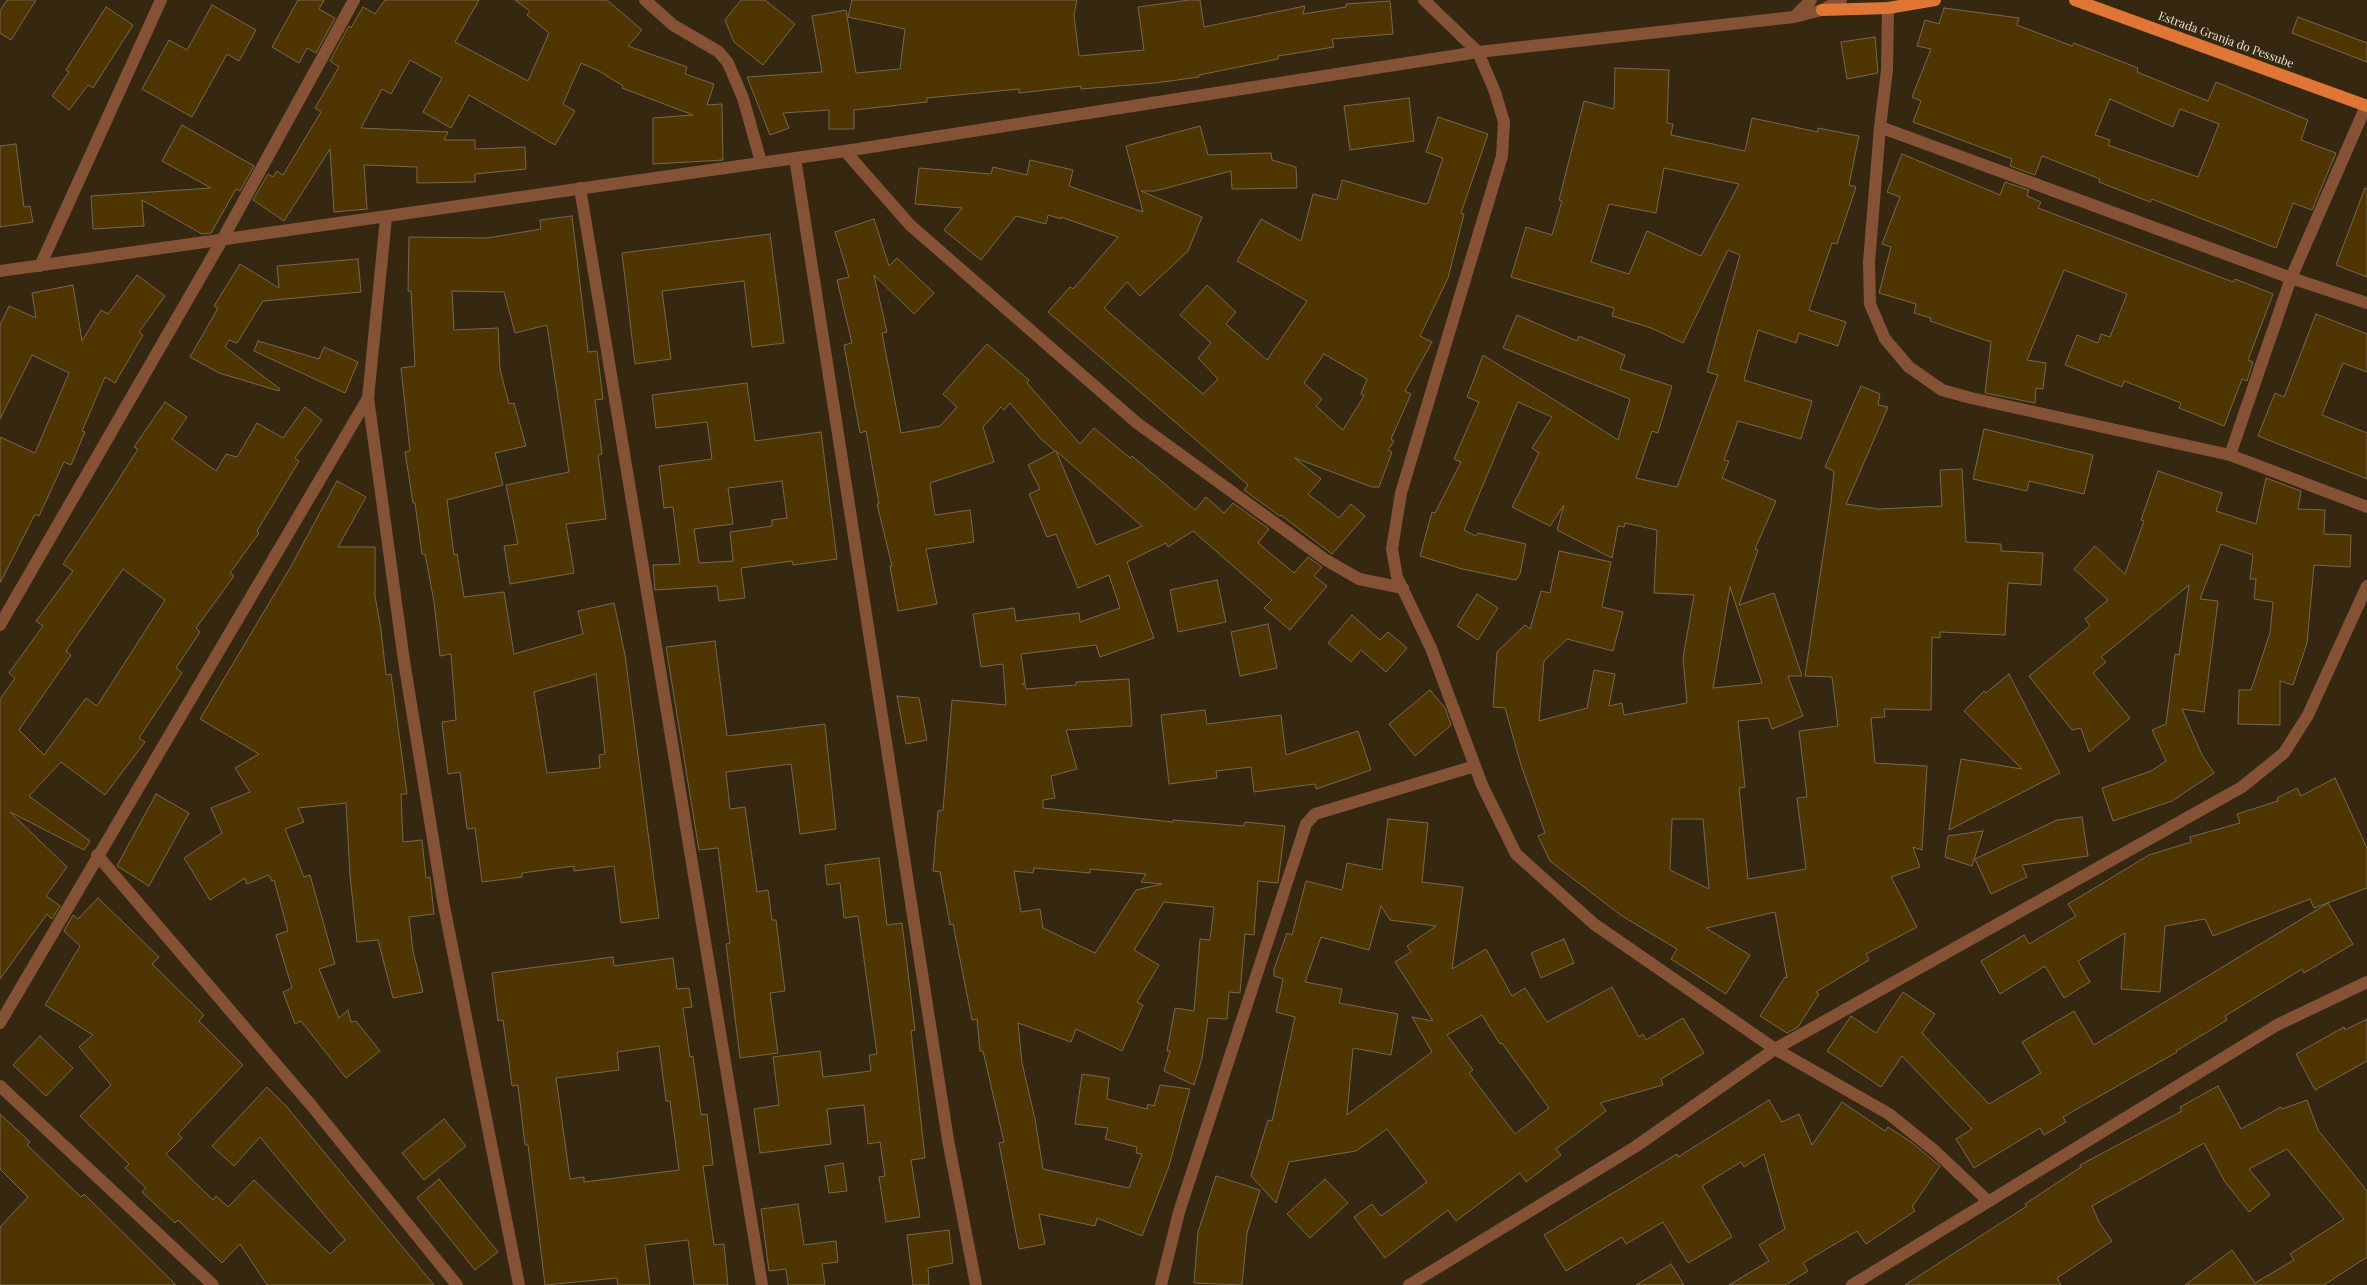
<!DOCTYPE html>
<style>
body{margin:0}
canvas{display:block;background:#352710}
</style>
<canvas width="2367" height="1285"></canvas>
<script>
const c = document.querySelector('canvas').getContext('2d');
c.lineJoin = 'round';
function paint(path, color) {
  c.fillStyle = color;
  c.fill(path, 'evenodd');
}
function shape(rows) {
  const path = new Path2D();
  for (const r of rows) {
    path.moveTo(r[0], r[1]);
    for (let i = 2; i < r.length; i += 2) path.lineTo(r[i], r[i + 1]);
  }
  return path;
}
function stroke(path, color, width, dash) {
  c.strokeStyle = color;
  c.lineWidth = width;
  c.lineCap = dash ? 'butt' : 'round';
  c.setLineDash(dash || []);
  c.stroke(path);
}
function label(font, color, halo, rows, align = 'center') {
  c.font = font + ' "Playfair Display",serif';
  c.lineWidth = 4;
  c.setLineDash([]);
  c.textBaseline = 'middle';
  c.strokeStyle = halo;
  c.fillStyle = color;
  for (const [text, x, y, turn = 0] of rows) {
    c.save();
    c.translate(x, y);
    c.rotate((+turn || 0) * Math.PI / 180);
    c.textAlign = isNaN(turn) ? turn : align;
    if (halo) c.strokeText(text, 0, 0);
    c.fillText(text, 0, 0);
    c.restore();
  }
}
const building = shape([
 [7,0,36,0,11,40,0,33,0,11,7,0],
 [298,0,324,0,319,9,335,18,316,53,307,48,299,63,272,47,298,0],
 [385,0,479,0,455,42,528,81,549,33,527,15,530,11,515,0,607,0,642,30,628,46,687,67,685,74,714,84,707,105,722,104,723,160,653,164,653,118,693,115,622,88,623,86,599,71,581,63,563,104,575,111,555,145,469,95,451,128,423,112,442,78,410,60,391,94,382,89,361,128,448,132,444,140,475,140,475,149,525,147,526,169,475,174,475,182,417,183,417,167,364,165,367,209,334,212,330,149,284,221,253,200,268,174,273,177,277,171,283,175,321,112,315,108,339,67,330,61,349,26,351,28,363,7,375,14,385,0],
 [741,0,765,0,795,24,763,65,734,42,725,20,741,0],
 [852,0,1077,0,1074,15,1079,56,1144,50,1138,7,1189,0,1200,0,1204,27,1305,6,1303,14,1346,7,1346,4,1390,1,1393,34,1332,39,1334,47,1278,56,1278,59,1199,75,1199,77,1155,83,1081,89,1081,86,1019,93,1019,89,927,98,927,102,854,110,854,129,829,129,829,110,783,113,789,128,770,135,747,77,822,72,812,16,846,10,856,73,900,69,905,29,848,17,852,0],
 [212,5,256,30,239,61,227,54,192,117,142,89,169,40,187,50,212,5],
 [106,7,133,25,93,88,88,85,69,110,52,96,69,72,66,70,106,7],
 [1944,8,2019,18,2017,25,2072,46,2074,43,2138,68,2137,72,2208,101,2216,82,2308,120,2301,140,2336,153,2312,210,2293,203,2276,248,2152,199,2150,202,2099,182,2100,179,2042,156,2035,175,2010,166,2012,159,1913,122,1921,101,1912,97,1931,49,1917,46,1925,20,1939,24,1944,8],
 [2110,99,2173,127,2180,109,2219,124,2198,177,2108,145,2110,140,2095,135,2110,99],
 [2298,17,2367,43,2367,62,2292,33,2298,17],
 [1875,37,1878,73,1847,79,1841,42,1875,37],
 [1615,68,1669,70,1667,123,1673,124,1671,135,1745,151,1752,118,1818,132,1818,128,1859,136,1849,185,1856,187,1837,244,1832,243,1809,310,1846,322,1838,346,1799,333,1796,343,1758,330,1744,380,1812,401,1801,439,1738,421,1724,460,1729,461,1722,478,1776,501,1755,549,1758,550,1739,605,1774,593,1802,676,1788,676,1803,716,1772,729,1768,718,1738,721,1745,787,1739,788,1748,879,1806,869,1797,798,1807,797,1799,731,1838,726,1832,677,1805,676,1831,502,1834,471,1825,467,1861,386,1880,394,1878,405,1888,407,1846,504,1879,509,1942,506,1940,470,1962,469,1966,542,2001,544,2001,551,2043,553,2041,585,2008,583,2005,635,1940,632,1940,638,1932,637,1931,710,1884,709,1885,717,1871,718,1875,763,1927,766,1922,850,1913,847,1920,867,1891,877,1917,927,1866,954,1869,960,1816,992,1819,994,1798,1027,1787,1033,1760,1016,1785,977,1787,978,1775,912,1706,928,1750,955,1726,994,1671,959,1677,949,1622,916,1550,861,1538,836,1545,833,1521,765,1505,708,1493,707,1497,652,1525,625,1530,629,1541,591,1550,593,1559,551,1611,562,1602,607,1623,612,1613,651,1567,639,1544,661,1539,721,1587,708,1594,670,1615,674,1609,706,1622,703,1624,715,1687,703,1683,658,1694,595,1654,593,1657,530,1625,523,1624,527,1618,526,1612,558,1557,530,1564,505,1550,526,1512,507,1539,453,1532,448,1552,417,1518,402,1464,530,1476,536,1478,533,1526,544,1520,574,1516,580,1462,569,1420,556,1432,512,1435,513,1461,462,1454,459,1479,402,1467,397,1483,355,1618,440,1630,399,1503,348,1517,315,1577,341,1579,336,1625,355,1620,369,1672,386,1658,433,1652,431,1636,478,1677,487,1718,375,1707,372,1740,255,1728,250,1683,343,1651,328,1612,316,1614,308,1511,277,1526,227,1552,235,1562,201,1559,200,1584,101,1614,109,1615,68],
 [1664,168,1739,184,1701,256,1647,231,1629,274,1591,262,1609,204,1656,213,1664,168],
 [1730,587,1762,683,1713,688,1730,587],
 [1672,819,1703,819,1709,889,1670,870,1672,819],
 [1409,98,1414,141,1350,150,1344,106,1409,98],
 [1438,117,1488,134,1461,213,1464,214,1448,278,1420,336,1432,342,1405,391,1411,394,1391,439,1394,441,1388,450,1392,452,1379,487,1372,487,1295,458,1321,479,1308,494,1339,518,1351,504,1365,516,1332,554,1281,515,1280,516,1244,490,1248,485,1048,312,1070,287,1073,289,1118,237,1061,217,1061,219,1048,215,1046,224,1016,216,981,260,944,230,962,208,915,204,919,168,991,174,993,167,1027,175,1030,160,1073,170,1069,186,1143,212,1126,146,1200,126,1208,155,1271,153,1272,160,1296,167,1297,188,1232,189,1231,171,1155,191,1141,191,1202,217,1188,251,1140,296,1127,282,1104,308,1203,394,1218,379,1198,358,1211,343,1180,315,1207,285,1236,312,1226,324,1267,360,1307,301,1237,261,1261,219,1301,241,1313,194,1337,200,1342,180,1425,204,1428,203,1443,158,1426,152,1438,117],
 [1324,354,1367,379,1361,394,1364,396,1343,430,1316,406,1322,399,1304,383,1324,354],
 [182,125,254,166,240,191,236,189,211,233,202,234,142,200,144,226,93,229,91,196,211,188,162,161,182,125],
 [16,144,24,207,30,206,33,222,0,227,0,146,16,144],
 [1902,154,2000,195,2005,182,2029,190,2027,196,2041,202,2038,208,2233,282,2235,279,2273,294,2248,360,2253,362,2247,381,2242,379,2224,426,2179,408,2181,403,2124,381,2122,387,2065,365,2077,335,2098,343,2101,334,2110,337,2127,294,2064,270,2027,360,2046,363,2043,389,2036,388,2035,403,1985,393,1991,342,1930,321,1931,318,1914,313,1916,304,1879,293,1891,247,1882,244,1900,197,1887,192,1902,154],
 [2365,188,2367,189,2367,277,2336,265,2365,188],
 [572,216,588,352,597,351,603,399,595,400,602,454,598,455,606,519,566,524,574,573,510,584,504,546,518,544,506,485,569,472,547,325,515,333,504,292,452,291,454,330,498,328,500,369,509,404,514,403,526,446,495,453,503,485,447,500,454,555,457,554,464,597,504,592,514,654,583,634,578,611,614,603,625,655,659,918,621,923,614,866,574,871,574,866,522,873,522,877,482,882,475,828,467,829,460,772,448,774,442,722,456,720,451,654,440,656,434,602,425,554,422,554,415,503,413,503,405,452,410,451,401,368,415,366,411,291,408,291,409,237,487,238,541,229,540,220,572,216],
 [596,674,605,754,599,755,600,768,547,773,534,692,596,674],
 [874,219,889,266,897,258,934,293,914,314,874,275,887,332,882,333,901,433,940,426,957,407,943,394,987,344,1029,380,1027,383,1080,444,1094,428,1130,458,1132,456,1195,510,1206,497,1224,513,1233,503,1269,529,1258,543,1294,573,1308,557,1322,567,1314,576,1327,586,1290,630,1264,608,1272,600,1193,531,1168,547,1166,543,1127,562,1154,638,1100,657,1096,645,1021,654,1025,683,1022,684,1025,684,1026,689,1076,685,1076,682,1129,679,1132,726,1066,730,1077,769,1051,776,1055,798,1043,800,1043,808,1173,822,1173,820,1244,826,1245,822,1285,826,1278,883,1258,881,1254,935,1245,934,1240,993,1229,992,1227,1019,1208,1018,1202,1058,1194,1085,1164,1071,1170,1051,1167,1051,1175,1008,1194,1011,1200,939,1210,940,1214,907,1164,902,1134,950,1159,965,1137,1002,1143,1005,1122,1051,1076,1029,1071,1042,1018,1023,1022,1063,1035,1119,1043,1169,1129,1188,1142,1154,1136,1153,1137,1147,1105,1139,1108,1128,1075,1124,1082,1074,1109,1078,1107,1099,1147,1109,1148,1104,1154,1106,1160,1085,1190,1089,1169,1166,1142,1236,1097,1218,1095,1226,1039,1214,1045,1244,1019,1249,999,1143,1004,1142,983,1051,980,1051,977,1019,972,1020,953,924,950,925,940,872,933,871,938,811,943,810,952,700,1006,705,1003,664,981,667,973,614,1014,608,1016,621,1079,613,1080,622,1120,608,1109,575,1078,588,1056,534,1047,537,1029,494,1040,489,1028,465,1055,451,1041,439,1010,403,1004,410,1001,407,983,427,994,462,930,483,935,515,970,510,974,542,926,549,937,604,898,611,890,566,892,566,877,504,879,504,866,431,860,433,844,345,852,343,837,280,849,277,835,232,874,219],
 [1056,451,1142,526,1096,545,1056,451],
 [1034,868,1090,873,1090,869,1146,874,1141,882,1162,884,1136,890,1095,953,1043,928,1040,909,1021,912,1014,871,1033,873,1034,868],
 [770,234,784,343,752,347,744,281,662,291,671,359,635,364,622,253,770,234],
 [358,259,361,292,263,301,237,343,229,340,225,347,280,389,279,391,219,373,190,357,218,308,214,306,240,264,279,288,277,266,358,259],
 [137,275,165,296,139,332,143,335,115,383,105,377,82,431,85,432,71,465,64,462,39,516,35,514,0,583,0,437,35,453,69,373,32,355,0,419,0,325,9,306,36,318,32,293,73,285,82,341,101,310,108,314,137,275],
 [2316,314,2367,334,2367,372,2343,363,2322,415,2367,433,2367,479,2258,436,2275,393,2284,397,2316,314],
 [258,341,319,359,324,347,358,362,345,393,254,351,258,341],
 [747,383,755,441,821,432,837,559,793,565,792,561,741,568,745,598,719,601,717,586,655,590,653,565,680,564,673,507,664,508,659,466,712,459,707,422,656,428,652,395,747,383],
 [782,481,787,518,772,520,772,526,730,532,733,561,699,563,694,529,733,524,728,488,782,481],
 [165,402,187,417,172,439,216,471,226,454,237,457,257,423,283,438,305,407,322,420,295,458,299,461,257,531,259,533,230,573,234,576,196,628,200,632,176,668,182,673,139,738,145,742,105,795,61,762,29,796,90,841,84,850,10,812,67,867,46,896,60,906,52,919,47,914,0,979,0,699,15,678,9,673,43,626,36,621,73,571,63,564,103,504,138,449,134,447,165,402],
 [123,569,165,600,97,706,86,698,44,755,19,730,71,655,66,651,123,569],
 [1984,429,2093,455,2084,494,2029,481,2027,491,1973,479,1984,429],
 [2158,471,2222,493,2216,511,2256,524,2266,478,2301,491,2298,509,2325,510,2324,534,2351,535,2350,567,2314,565,2307,643,2293,685,2280,681,2280,725,2238,724,2239,690,2251,690,2270,633,2273,602,2254,599,2256,579,2250,579,2253,555,2221,544,2200,599,2218,601,2204,712,2182,709,2202,755,2214,773,2172,801,2113,821,2102,788,2151,771,2166,761,2152,730,2166,724,2175,654,2179,655,2189,585,2101,657,2106,662,2093,673,2130,718,2089,752,2081,728,2072,730,2029,676,2090,626,2085,619,2108,600,2074,569,2095,546,2125,574,2144,521,2141,520,2158,471],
 [337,481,366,497,338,547,375,547,375,596,381,630,386,675,391,674,407,794,401,794,403,842,422,840,426,878,430,877,434,914,409,917,413,951,423,992,393,998,378,940,357,942,350,875,346,803,298,808,304,822,285,829,304,877,310,875,335,964,319,969,339,1018,348,1010,351,1022,356,1021,380,1051,346,1078,301,1021,295,1024,283,992,292,988,276,935,288,931,274,880,272,881,269,875,247,884,245,878,210,900,184,858,222,833,211,808,250,792,235,768,259,754,200,719,290,568,337,481],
 [1217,580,1226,622,1178,632,1170,590,1217,580],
 [1477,594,1498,608,1478,640,1457,626,1477,594],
 [1352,615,1380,640,1388,632,1407,648,1386,672,1361,650,1351,662,1328,643,1352,615],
 [1268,624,1277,668,1240,676,1231,632,1268,624],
 [715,641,727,736,825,724,836,829,800,834,791,764,726,772,730,809,745,807,757,892,768,890,772,920,776,920,785,991,770,993,778,1053,740,1058,726,944,730,943,718,848,699,850,666,647,715,641],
 [2009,674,2060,773,1949,830,1961,759,2022,769,1964,711,1984,691,1986,693,2009,674],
 [1430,690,1445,708,1451,725,1415,756,1389,724,1430,690],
 [897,696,919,698,927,740,906,744,897,696],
 [1205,710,1207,724,1281,715,1286,755,1358,731,1371,770,1316,789,1315,784,1254,792,1251,767,1216,771,1217,778,1169,784,1161,715,1205,710],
 [2335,778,2367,848,2367,888,2314,908,2310,899,2213,936,2205,919,2165,926,2160,992,2121,989,2125,933,2078,961,2090,982,2064,998,2045,966,2000,994,1981,961,2024,935,2029,944,2076,916,2068,904,2149,855,2191,842,2190,837,2240,823,2237,814,2278,801,2277,798,2297,788,2301,796,2335,778],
 [156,794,189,813,149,886,117,866,156,794],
 [2082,817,2088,856,2022,865,2027,877,1991,894,1975,859,2057,820,2082,817],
 [1388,819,1428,823,1422,882,1463,887,1452,969,1486,949,1512,996,1525,988,1547,1022,1612,987,1639,1037,1643,1034,1646,1040,1683,1018,1704,1053,1661,1079,1663,1085,1600,1103,1606,1111,1556,1149,1561,1155,1526,1182,1520,1173,1456,1221,1448,1210,1385,1258,1354,1217,1372,1204,1381,1216,1427,1182,1387,1129,1356,1151,1289,1162,1276,1203,1251,1176,1268,1120,1272,1121,1295,1017,1276,1012,1283,979,1274,976,1274,969,1287,933,1292,935,1306,881,1342,890,1347,863,1382,870,1388,819],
 [1381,906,1390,920,1436,926,1407,946,1411,952,1395,962,1433,1021,1412,1017,1432,1052,1347,1115,1353,1048,1391,1055,1398,1014,1339,1003,1342,989,1305,982,1321,937,1369,950,1381,906],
 [1482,1015,1500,1044,1502,1043,1549,1108,1515,1134,1469,1073,1473,1070,1447,1035,1482,1015],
 [1983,831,1972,866,1945,857,1948,836,1983,831],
 [879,858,887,925,902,923,915,1030,911,1031,925,1158,911,1160,920,1217,886,1222,879,1177,885,1176,880,1142,868,1144,864,1105,827,1109,831,1144,760,1153,754,1109,779,1105,773,1057,820,1051,823,1077,871,1071,869,1055,877,1054,858,916,844,918,840,883,827,885,825,865,879,858],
 [98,898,159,957,152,964,204,1015,199,1021,243,1065,178,1134,182,1138,166,1154,213,1200,216,1196,228,1207,254,1180,330,1254,345,1240,260,1137,234,1166,212,1146,267,1087,286,1106,434,1285,267,1285,240,1244,222,1263,178,1220,175,1223,142,1192,146,1188,125,1168,129,1164,80,1116,111,1085,79,1047,93,1035,45,1005,80,946,64,931,73,915,78,919,98,898],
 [2328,903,2353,944,2304,973,2302,969,2225,1016,2227,1020,2176,1051,2177,1052,2063,1117,2066,1122,2044,1135,2040,1128,1974,1168,1956,1139,1972,1129,1902,1056,1881,1087,1827,1051,1851,1016,1876,1033,1903,992,1935,1014,1922,1033,1989,1104,2041,1073,2022,1042,2074,1011,2094,1045,2328,903],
 [1564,939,1574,963,1541,978,1531,953,1564,939],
 [613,957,614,966,673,958,677,989,689,988,692,1007,683,1008,690,1057,693,1056,701,1115,707,1114,713,1165,703,1166,714,1245,724,1244,728,1285,694,1285,688,1240,645,1245,650,1285,618,1285,617,1278,545,1285,528,1145,525,1145,518,1085,512,1086,503,1020,498,1021,492,973,613,957],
 [659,1046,666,1101,670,1101,679,1170,584,1182,584,1177,570,1179,556,1078,619,1070,617,1052,659,1046],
 [2367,1019,2367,1061,2315,1090,2296,1054,2344,1027,2345,1030,2367,1019],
 [40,1036,73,1068,46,1096,13,1065,40,1036],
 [2218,1086,2241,1129,2281,1107,2282,1109,2307,1100,2318,1130,2367,1191,2367,1257,2324,1285,2185,1285,2232,1250,2255,1283,2294,1260,2290,1254,2344,1219,2287,1149,2249,1169,2270,1195,2249,1212,2225,1182,2204,1143,2092,1206,2099,1222,2112,1241,2057,1278,2061,1285,1905,1285,2027,1206,2025,1204,2081,1167,2080,1165,2182,1111,2180,1107,2218,1086],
 [1769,1100,1782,1122,1799,1114,1812,1145,1842,1102,1885,1131,1888,1127,1911,1142,1940,1166,1912,1207,1915,1211,1866,1244,1857,1231,1803,1263,1808,1271,1785,1285,1729,1285,1769,1261,1759,1245,1785,1229,1764,1154,1744,1167,1741,1162,1702,1186,1732,1237,1688,1263,1663,1222,1626,1244,1622,1237,1566,1271,1544,1235,1677,1154,1678,1157,1769,1100],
 [0,1114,30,1142,27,1145,81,1197,84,1194,176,1285,0,1285,0,1227,28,1197,0,1169,0,1114],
 [444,1119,466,1146,424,1180,402,1153,444,1119],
 [843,1163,847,1191,829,1193,825,1166,843,1163],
 [1216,1176,1260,1190,1247,1233,1242,1285,1194,1283,1198,1232,1216,1176],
 [439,1179,498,1252,475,1270,417,1198,439,1179],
 [1325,1179,1348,1203,1310,1238,1287,1214,1325,1179],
 [798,1204,804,1245,836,1241,838,1262,822,1264,825,1285,788,1285,786,1269,769,1271,761,1209,798,1204],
 [949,1230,953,1263,928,1268,929,1285,913,1285,907,1235,949,1230],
 [1671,1264,1684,1285,1636,1285,1671,1264]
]);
paint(building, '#4e3502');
stroke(building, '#76674e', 1);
stroke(shape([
 [645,0,673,25,719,52,728,63,743,98,761,162],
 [1424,0,1478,52,1495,92,1504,122,1502,156,1401,493,1392,549,1397,577,1431,648,1482,785,1516,854,1594,924,1775,1049,1889,1114,1935,1151,1988,1201],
 [1888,8,1887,70,1880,127,1869,262,1870,304,1885,339,1909,367,1942,390,1971,398,2230,455,2367,507],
 [1794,17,1811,0],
 [1880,127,2291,278,2367,303],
 [845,151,910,225,1137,423,1326,560,1359,579,1403,588],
 [795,158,948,1140,976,1285],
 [580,188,762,1285],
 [386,218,368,398,404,661,443,901,519,1285],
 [40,266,161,0],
 [0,271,845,151,1478,52,1794,17,1822,10,1841,0],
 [2230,455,2291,278,2366,106],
 [0,625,222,240,354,0],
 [97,855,311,1105,457,1285],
 [0,1023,368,398],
 [0,1086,213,1285],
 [1161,1285,1179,1212,1306,824,1315,814,1475,766],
 [1409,1285,1635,1147,1775,1049,2242,787,2284,753,2308,715,2367,586],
 [1852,1285,2277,1025,2367,982]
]), '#855236', 12);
stroke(shape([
 [2075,0,2367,106],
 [1822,10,1888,8,1935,0]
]), '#df7635', 12);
label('12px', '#ece3d5', '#352710', [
 ["Estrada Granja do Pessube",2226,40,20]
]);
</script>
